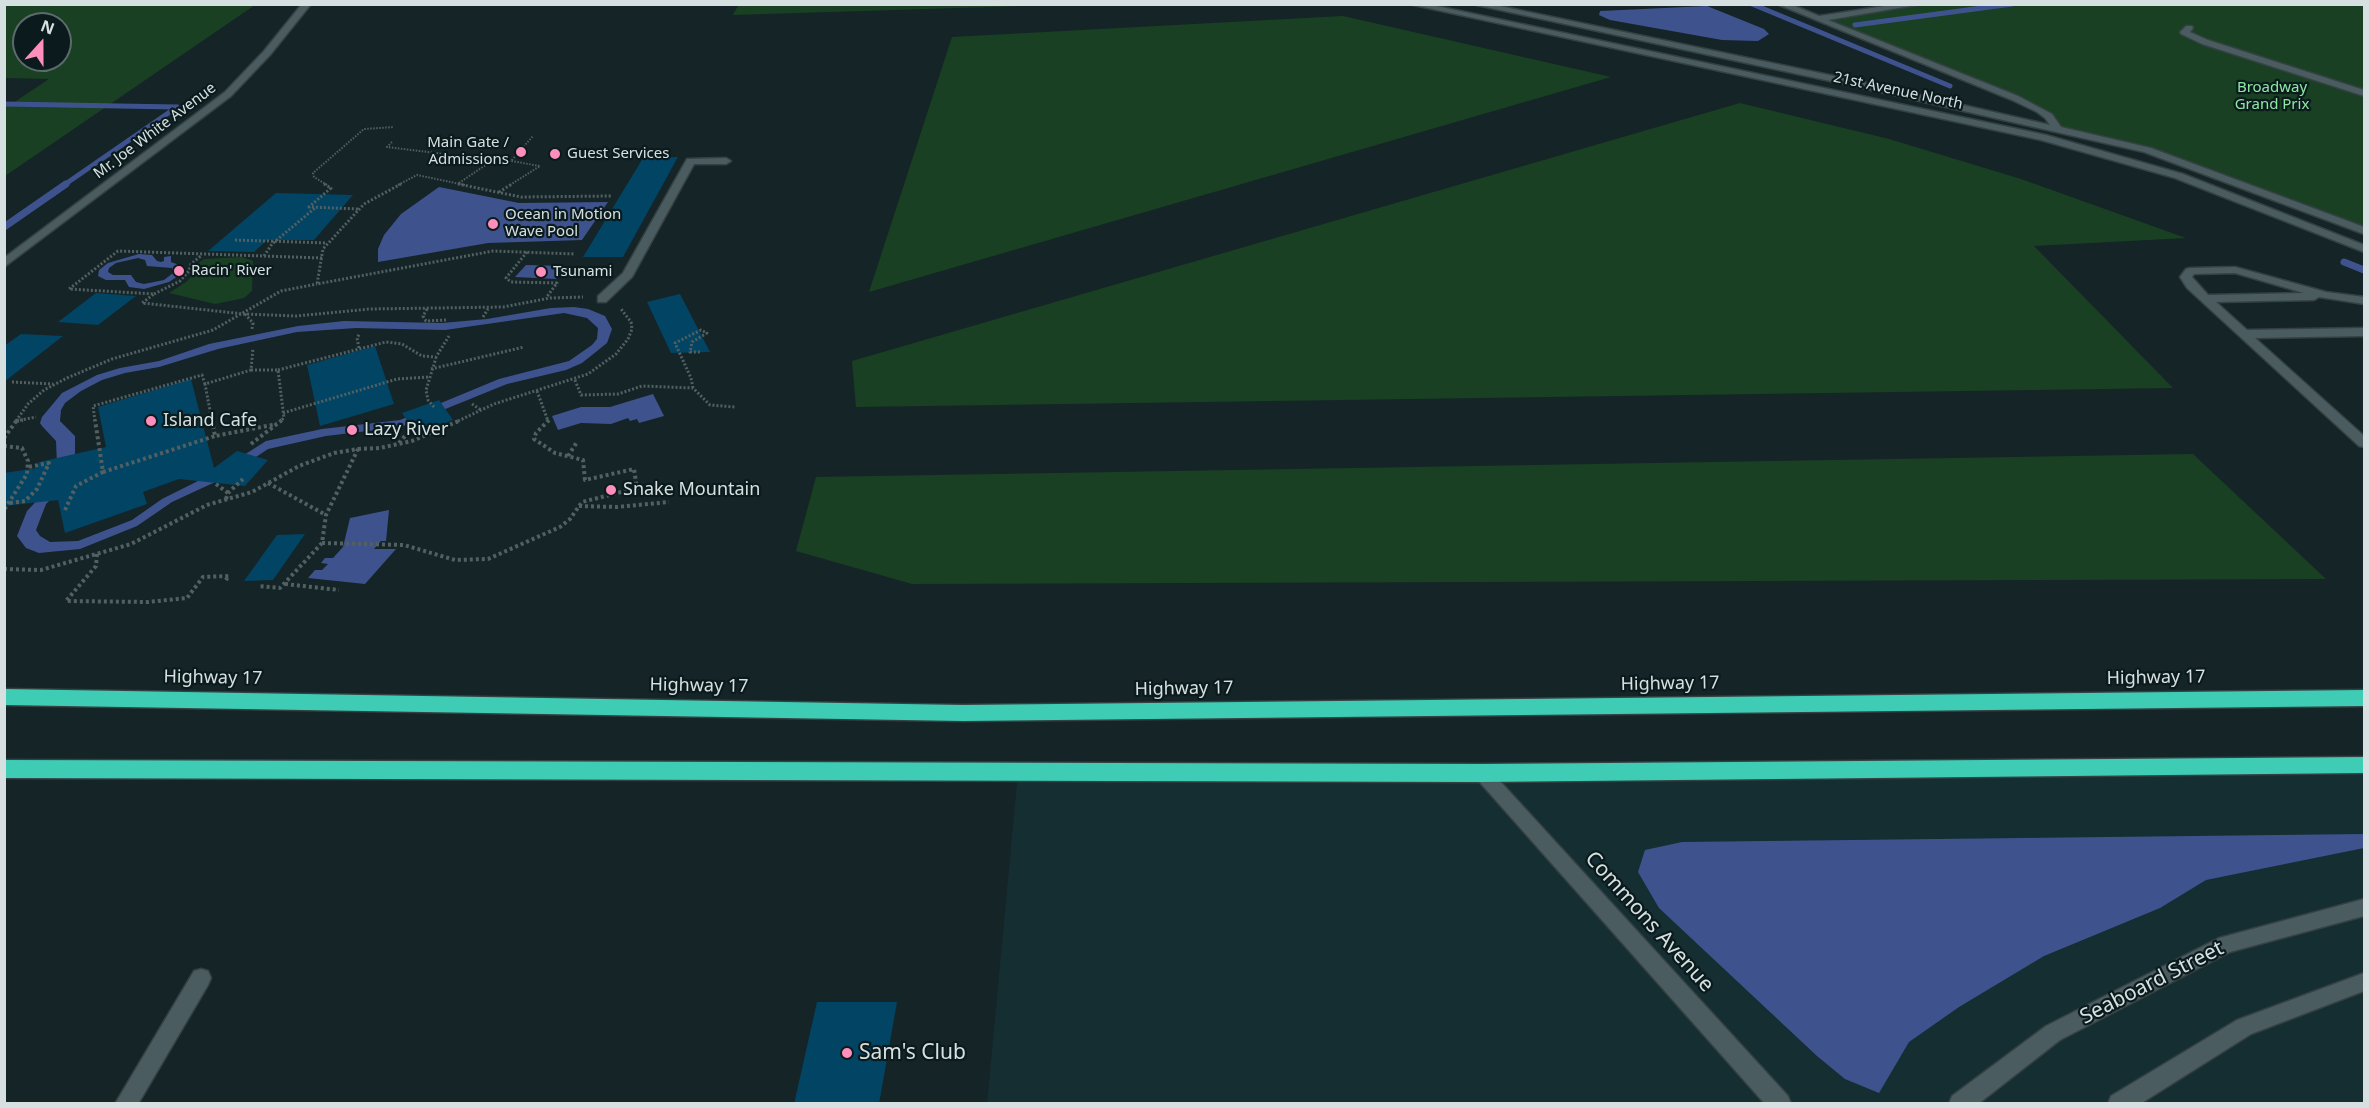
<!DOCTYPE html>
<style>
body{margin:0}
#map{position:relative;width:2369px;height:1108px;overflow:hidden;background:#152427;font-family:"Noto Sans",sans-serif}
canvas{display:block}
.frame{position:absolute;inset:0;border:6px solid #d6e0e1;pointer-events:none}
.north{position:absolute;left:12px;top:12px;width:60px;height:60px;box-sizing:border-box;background:#0b1b1d;border:2px solid #5c6a6b;border-radius:50%;rotate:21deg;font-size:16px;font-weight:700;line-height:24px;text-align:center;color:#d6e0e1}
.north::after{content:'';display:block;margin:auto;width:21px;height:27px;background:#fe8ebb;clip-path:polygon(50% 0,100% 100%,50% 72%,0 100%)}
</style>
<div id="map">
<canvas width="2369" height="1108"></canvas>
<div class="frame"></div>
<div class="north">N</div>
</div>
<script>
const c = document.querySelector('canvas').getContext('2d');
c.lineJoin = 'round';
function paint(path, color) {
  c.fillStyle = color;
  c.fill(path, 'evenodd');
}
function shape(rows) {
  const path = new Path2D();
  for (const r of rows) {
    path.moveTo(r[0], r[1]);
    for (let i = 2; i < r.length; i += 2) path.lineTo(r[i], r[i + 1]);
  }
  return path;
}
function stroke(path, color, width, dash) {
  c.strokeStyle = color;
  c.lineWidth = width;
  c.lineCap = dash ? 'butt' : 'round';
  c.setLineDash(dash || []);
  c.stroke(path);
}
function label(font, color, halo, rows, align = 'center') {
  c.font = font + ' "Noto Sans",sans-serif';
  c.lineWidth = 4.5;
  c.setLineDash([]);
  c.textBaseline = 'middle';
  c.strokeStyle = halo;
  c.fillStyle = color;
  for (const [text, x, y, turn = 0] of rows) {
    c.save();
    c.translate(x, y);
    c.rotate((+turn || 0) * Math.PI / 180);
    c.textAlign = isNaN(turn) ? turn : align;
    if (halo) c.strokeText(text, 0, 0);
    c.fillText(text, 0, 0);
    c.restore();
  }
}
paint(shape([
 [2364,765,2364,1103,987,1104,1018,772]
]), '#152e32');
paint(shape([
 [5,4,255,4,255,5,5,176,5,103,13,103,49,79,5,78],
 [24,24,60,24,60,60,24,60],
 [739,4,1055,4,1055,5,733,15],
 [1918,4,2364,5,2364,228,2147,150,2056,127,2040,110,1817,19],
 [1343,16,1611,77,869,292,952,37],
 [1740,103,1889,139,2021,179,2186,238,2034,246,2173,388,856,407,852,361],
 [242,257,253,261,252,291,244,298,215,304,169,293,186,282,194,274,197,264,204,259],
 [2193,454,2326,579,912,584,796,551,816,477]
]), '#194023');
paint(shape([
 [1707,6,1764,29,1769,34,1758,41,1722,40,1610,20,1599,15,1600,11],
 [439,187,519,203,608,202,582,240,488,243,378,262,378,249,384,235,401,214],
 [139,254,152,255,157,261,161,262,164,261,164,257,171,256,171,262,185,267,184,272,169,282,144,289,129,287,125,280,106,280,98,276,99,270,108,263],
 [138,258,145,260,147,266,172,268,173,273,164,280,144,284,136,282,131,275,113,275,108,272,109,268,116,263],
 [526,265,566,266,556,279,515,277],
 [574,307,588,309,605,316,612,329,607,343,582,363,566,370,507,384,401,427,326,436,268,449,226,477,172,502,137,526,80,549,39,553,26,548,17,536,27,511,44,493,57,465,56,441,42,426,40,423,42,417,62,393,97,375,120,368,159,361,209,344,298,326,344,321,442,323,487,319,551,308],
 [564,313,587,318,598,328,597,339,592,345,569,361,499,379,400,420,322,429,266,441,222,469,162,499,132,520,78,541,50,542,40,536,36,530,46,504,61,489,75,465,75,436,60,421,61,410,65,403,81,391,102,380,125,373,159,367,218,349,297,332,356,328,445,330],
 [653,394,664,416,639,423,637,419,630,421,628,418,611,424,581,423,558,430,552,416,581,407,610,407],
 [389,510,386,541,381,541,374,549,396,549,365,584,308,578,315,570,322,570,328,564,321,563,325,558,333,558,343,547,350,518],
 [2364,834,2364,848,2206,880,2160,908,2044,956,1959,1007,1909,1042,1879,1093,1845,1079,1817,1056,1659,908,1638,872,1645,850,1682,842]
]), '#3e538e');
stroke(shape([
 [1752,4,1950,86],
 [1855,25,2012,4],
 [4,104,177,107],
 [64,185,177,107]
]), '#3e538e', 5);
stroke(shape([
 [4,227,66,184],
 [2344,262,2364,270]
]), '#3e538e', 7);
paint(shape([
 [678,157,623,257,583,257,643,158],
 [276,193,353,195,314,240,267,240,254,252,208,251],
 [96,293,136,296,98,325,58,322],
 [680,294,710,352,671,353,647,302],
 [21,334,63,336,4,382,4,346],
 [375,346,394,404,320,426,307,365],
 [191,379,214,468,237,451,268,460,245,486,179,479,143,492,147,504,65,533,58,500,4,506,4,473,37,468,39,462,106,447,98,407],
 [439,400,453,420,416,434,402,413],
 [305,534,273,580,244,581,277,535],
 [817,1002,897,1002,879,1104,794,1104]
]), '#024464');
const minor = shape([
 [302,4,311,4,270,55,231,96,4,267,4,258,225,92,264,51,302,4],
 [1409,4,1427,4,2046,135,2183,174,2364,245,2364,252,2175,178,2041,140,1409,4],
 [1472,4,1490,4,1858,81,2050,125,2045,118,2037,112,2012,100,1777,4,1790,4,1819,16,1898,4,1922,4,1828,20,2018,96,2052,114,2061,127,2151,148,2364,227,2364,234,2144,152,1858,87,1472,4],
 [2186,26,2192,26,2193,28,2190,32,2208,40,2364,90,2364,96,2202,44,2181,34,2180,32,2186,26],
 [687,159,726,158,731,161,726,164,694,164,632,277,606,302,598,302,598,296,623,273,687,159],
 [2235,267,2326,292,2364,297,2364,304,2319,297,2314,300,2216,302,2247,330,2364,328,2364,336,2255,338,2364,436,2364,447,2359,446,2187,288,2180,277,2186,269,2190,268,2235,267],
 [2235,273,2304,293,2208,295,2192,277,2194,274,2235,273],
 [1482,766,1488,768,1788,1096,1791,1104,1765,1104,1476,778,1473,773,1476,768,1482,766],
 [2364,899,2364,916,2230,952,2060,1040,1978,1104,1949,1104,1952,1096,2046,1026,2219,938,2364,899],
 [201,969,208,971,211,978,208,985,138,1104,115,1104,194,971,201,969],
 [2364,973,2364,991,2251,1034,2140,1104,2108,1104,2111,1096,2237,1020,2364,973]
]);
const highway = shape([
 [4,689,963,705,2364,690,2364,706,963,721,4,705,4,689],
 [2364,757,2364,773,1482,782,4,778,4,760,1482,764,2364,757]
]);
stroke(minor, '#354042', 3);
stroke(highway, '#354042', 3);
stroke(shape([
 [392,142,387,147,493,160],
 [459,183,493,160,511,161],
 [327,185,314,177,313,173,364,129,394,127],
 [398,185,417,175,465,185],
 [510,185,540,166,511,161,533,136]
]), '#526062', 2, [1.5, 1.5]);
stroke(shape([
 [324,184,331,188,309,207,358,209],
 [401,184,364,204,323,249,317,284,493,251,575,254],
 [458,184,521,197,611,196],
 [499,192,512,184],
 [235,240,327,243],
 [527,252,506,278,511,282,557,283,546,298],
 [264,256,272,244,315,208],
 [322,258,118,251,69,289,154,294,142,303,244,314,296,316,370,309,503,307,550,298,583,297],
 [154,294,180,281,189,271,191,264,202,255],
 [427,309,423,316,426,321,446,320],
 [245,314,253,323,252,329],
 [483,317,488,309],
 [359,348,357,338,360,333],
 [431,369,524,347],
 [251,370,278,370,284,418,280,421],
 [278,370,386,342,402,344,422,356,436,357,449,336],
 [575,380,581,395,618,394,642,386,693,388,710,405,735,407],
 [12,382,53,384],
 [693,388,691,378,675,343,701,330,707,333,692,342,690,352,700,352],
 [537,391,548,421],
 [472,404,481,410],
 [434,407,428,400,426,390,436,358],
 [283,413,397,379,429,377],
 [16,421,36,417],
 [16,421,28,404,44,390,67,378,112,359,213,330,281,291,317,284],
 [95,421,93,406,202,375,205,384],
 [212,421,205,384,251,370,253,348],
 [458,421,494,404,588,374,616,354,628,339,632,329,631,322,621,309]
]), '#526062', 3, [2, 2]);
stroke(shape([
 [212,420,215,436,277,424],
 [549,420,536,433,534,439,555,453,583,460,585,480,634,469,637,488,670,491],
 [16,421,23,420],
 [4,438,17,420],
 [399,443,410,430,427,424],
 [251,444,282,420],
 [4,446,22,448,28,461,27,474,4,510],
 [358,449,380,448,412,441,461,420],
 [568,456,577,442],
 [103,472,215,436],
 [268,483,326,515],
 [216,484,228,493],
 [226,499,228,493,243,479],
 [10,503,25,501,37,489,49,463,28,467],
 [579,506,617,507,669,502],
 [65,510,76,486,103,472,95,420],
 [322,543,404,545,455,560,488,559,560,527,570,519,582,502,637,488],
 [97,554,96,566,66,601,148,602,187,598,203,577,229,576,225,581],
 [4,569,41,570,131,544,207,505,252,492,299,466,334,453,358,449,326,515,322,543,280,588,258,586],
 [285,584,339,590]
]), '#526062', 4, [3, 3]);
paint(minor, '#4a5c5f');
paint(highway, '#3eccb4');
for (const [x, y, r, color] of [
 [521,152,6,"#fe8ebb"],
 [555,154,6,"#fe8ebb"],
 [493,224,6,"#fe8ebb"],
 [179,271,6,"#fe8ebb"],
 [541,272,6,"#fe8ebb"],
 [151,421,6,"#fe8ebb"],
 [352,430,6,"#fe8ebb"],
 [611,490,6,"#fe8ebb"],
 [847,1053,6,"#fe8ebb"]
]) {
  const dot = new Path2D();
  dot.arc(x, y, r, 0, 2 * Math.PI);
  c.fillStyle = color;
  c.fill(dot);
  stroke(dot, '#0b1b1d', 2);
}
label('15px', '#8ee8a2', '#0b1b1d', [
 ["Broadway",2272,88],
 ["Grand Prix",2272,105]
]);
label('15px', '#d6e0e1', '#0b1b1d', [
 ["21st Avenue North",1898,91,12],
 ["Mr. Joe White Avenue",155,131,-37]
]);
label('15px', '#d6e0e1', '#0b1b1d', [
 ["Main Gate /",509,143,"right"],
 ["Admissions",509,160,"right"],
 ["Guest Services",567,154],
 ["Ocean in Motion",505,215],
 ["Wave Pool",505,232],
 ["Racin' River",191,271],
 ["Tsunami",553,272]
], 'left');
label('18px', '#d6e0e1', '#0b1b1d', [
 ["Island Cafe",163,421],
 ["Lazy River",364,430],
 ["Snake Mountain",623,490]
], 'left');
label('18px', '#d6e0e1', '#0b1b1d', [
 ["Highway 17",213,678,1],
 ["Highway 17",2156,678,-1],
 ["Highway 17",1670,684,-1],
 ["Highway 17",699,686,1],
 ["Highway 17",1184,689,-1]
]);
label('21px', '#d6e0e1', '#0b1b1d', [
 ["Commons Avenue",1649,922,48],
 ["Seaboard Street",2152,983,-27]
]);
label('21px', '#d6e0e1', '#0b1b1d', [
 ["Sam's Club",859,1053]
], 'left');
</script>
